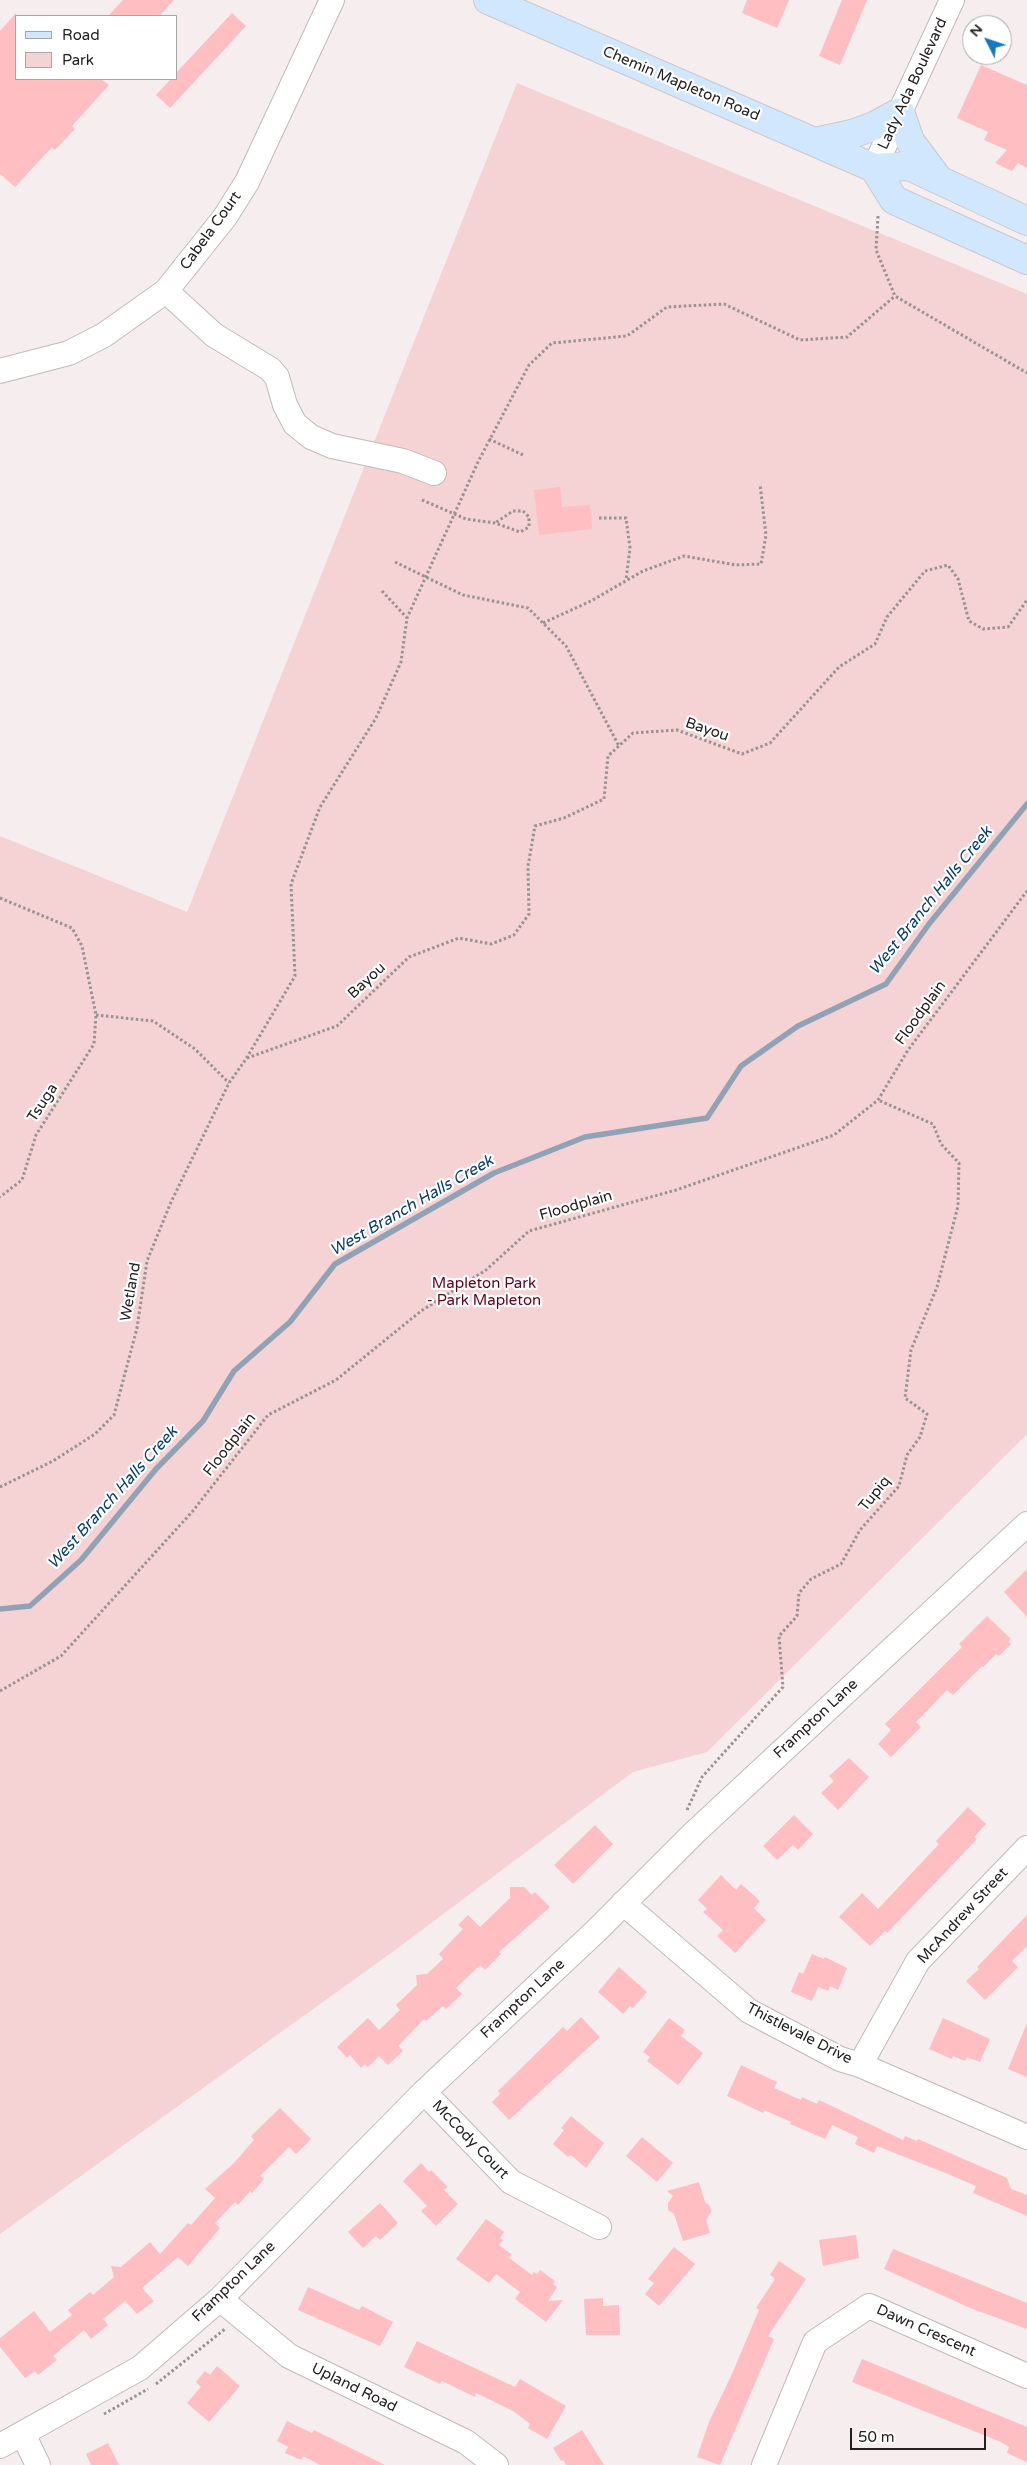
<!DOCTYPE html>
<style>
body{margin:0}
#map{position:relative;width:1027px;height:2465px;overflow:hidden;background:#f6edee;font-family:"Varela Round",sans-serif}
canvas{display:block}
.legend{position:absolute;left:15px;top:15px;width:162px;height:65px;box-sizing:border-box;background:#fff;border:1px solid #a7a6a6;margin:0;padding:6px 9px;list-style:none;font-size:15px;color:#232020}
.legend li{display:flex;align-items:center;gap:10px;height:25px}
.legend b{width:25px;border:1px solid #a7a6a6}
.north{position:absolute;left:962px;top:15px;width:50px;height:50px;box-sizing:border-box;background:#fff;border:1px solid #a7a6a6;border-radius:50%;rotate:311deg;font-size:14px;font-weight:700;line-height:20px;text-align:center;color:#232020}
.north::after{content:'';display:block;margin:auto;width:18px;height:22px;background:#1578c4;clip-path:polygon(50% 0,100% 100%,50% 72%,0 100%)}
.scale{position:absolute;left:850px;top:2428px;width:136px;height:22px;box-sizing:border-box;border:2px solid #232020;border-top:0;padding-left:6px;font-size:15px;line-height:18px;white-space:nowrap;color:#232020;-webkit-text-stroke:4px #fff;paint-order:stroke}
</style>
<div id="map">
<canvas width="1027" height="2465"></canvas>
<ul class="legend">
<li><b style="height:6px;background:#d1e7fd"></b>Road</li>
<li><b style="height:14px;background:#f5d2d3"></b>Park</li>
</ul>
<div class="north">N</div>
<div class="scale">50 m</div>
</div>
<script>
const c = document.querySelector('canvas').getContext('2d');
c.lineJoin = 'round';
function paint(path, color) {
  c.fillStyle = color;
  c.fill(path, 'evenodd');
}
function shape(rows) {
  const path = new Path2D();
  for (const r of rows) {
    path.moveTo(r[0], r[1]);
    for (let i = 2; i < r.length; i += 2) path.lineTo(r[i], r[i + 1]);
  }
  return path;
}
function stroke(path, color, width, dash) {
  c.strokeStyle = color;
  c.lineWidth = width;
  c.lineCap = dash ? 'butt' : 'round';
  c.setLineDash(dash || []);
  c.stroke(path);
}
function label(font, color, halo, rows, align = 'center') {
  c.font = font + ' "Varela Round",sans-serif';
  c.lineWidth = 4.5;
  c.setLineDash([]);
  c.textBaseline = 'middle';
  c.strokeStyle = halo;
  c.fillStyle = color;
  for (const [text, x, y, turn = 0] of rows) {
    c.save();
    c.translate(x, y);
    c.rotate((+turn || 0) * Math.PI / 180);
    c.textAlign = isNaN(turn) ? turn : align;
    if (halo) c.strokeText(text, 0, 0);
    c.fillText(text, 0, 0);
    c.restore();
  }
}
paint(shape([
 [517,83,1027,294,1027,1434,707,1752,633,1772,398,1948,0,2234,0,836,187,912]
]), '#f5d2d3');
stroke(shape([
 [0,1609,30,1606,81,1560,156,1469,203,1421,234,1371,290,1322,335,1264,494,1173,585,1137,707,1118,741,1066,798,1026,886,984,929,924,1027,804]
]), '#8fa2b6', 5.5);
paint(shape([
 [123,0,174,0,159,16,108,16],
 [747,0,789,0,777,28,742,13],
 [842,0,867,0,840,65,819,56],
 [16,13,16,79,101,79,109,85,72,126,75,129,55,150,52,147,15,187,0,174,0,31],
 [232,13,246,26,170,108,156,95,171,79,176,79,176,73],
 [981,65,1027,85,1027,168,1018,163,1012,171,995,163,1007,150,984,140,988,132,957,118],
 [560,487,562,507,590,505,592,529,539,535,534,490],
 [1027,1569,1027,1617,1004,1592],
 [987,1616,1011,1639,1008,1641,1011,1644,999,1656,996,1654,983,1667,982,1666,953,1695,947,1690,916,1722,921,1727,891,1757,878,1744,891,1730,885,1724,962,1647,959,1644],
 [849,1758,869,1777,838,1810,821,1793,834,1781,829,1776],
 [968,1807,986,1824,974,1837,977,1839,887,1933,885,1931,870,1946,839,1917,862,1893,878,1909,939,1844,936,1841],
 [794,1815,813,1834,798,1850,793,1845,777,1860,763,1846],
 [595,1825,613,1844,573,1884,554,1865],
 [721,1875,736,1890,741,1884,760,1901,754,1908,766,1920,735,1953,717,1936,723,1930,703,1912,707,1909,698,1900],
 [510,1887,524,1887,532,1895,535,1892,550,1907,499,1952,501,1954,485,1970,480,1965,456,1988,462,1994,446,2009,443,2006,426,2021,424,2019,398,2046,403,2051,388,2065,379,2056,368,2067,365,2064,361,2068,350,2055,347,2058,337,2047,368,2018,379,2030,400,2010,396,2005,417,1985,416,1975,427,1974,443,1959,439,1954,463,1929,458,1925,468,1915,480,1927,510,1898],
 [1027,1915,1027,1946,1012,1961,1018,1967,985,2000,966,1981,979,1969,977,1967],
 [812,1954,824,1959,825,1957,847,1968,838,1990,830,1986,828,1991,818,1987,812,2001,791,1992,799,1972,803,1974],
 [619,1967,647,1992,633,2008,630,2006,623,2014,598,1992],
 [581,2017,600,2037,509,2120,492,2102,500,2094,498,2091,563,2027,567,2031],
 [669,2018,685,2030,681,2036,703,2053,678,2085,647,2061,650,2057,643,2052],
 [943,2018,990,2039,980,2062,967,2057,965,2061,953,2056,952,2059,929,2049],
 [1027,2023,1027,2077,1008,2069],
 [741,2065,777,2082,774,2088,801,2100,802,2097,817,2104,819,2100,903,2140,905,2136,917,2141,918,2139,1007,2178,1011,2189,1027,2195,1027,2216,973,2193,976,2186,943,2172,877,2146,874,2153,855,2144,858,2137,832,2125,825,2139,790,2124,791,2122,764,2110,763,2113,727,2096],
 [280,2108,311,2139,296,2154,289,2147,260,2176,264,2179,252,2193,250,2191,238,2205,235,2202,215,2223,220,2228,188,2266,178,2257,142,2288,154,2301,137,2314,125,2301,103,2319,108,2325,91,2339,84,2330,53,2356,57,2360,38,2375,35,2371,25,2378,0,2347,0,2338,34,2311,50,2332,72,2315,68,2310,90,2292,93,2295,114,2277,111,2266,121,2267,150,2242,160,2254,188,2223,191,2225,215,2198,205,2189,234,2163,254,2140,251,2136],
 [571,2116,604,2143,586,2168,571,2155,568,2157,553,2144,564,2130,561,2128],
 [642,2137,673,2163,657,2182,626,2156],
 [421,2163,429,2172,431,2170,448,2187,444,2190,458,2204,436,2226,421,2211,427,2206,403,2181],
 [699,2182,705,2202,710,2206,711,2212,706,2220,710,2233,683,2241,674,2214,668,2210,668,2203,673,2196,667,2191],
 [380,2203,398,2223,380,2240,376,2236,363,2248,348,2232],
 [486,2219,504,2232,500,2238,503,2240,499,2245,511,2254,509,2258,532,2275,534,2272,537,2274,540,2270,555,2281,553,2284,557,2287,548,2301,563,2300,546,2322,515,2299,520,2292,496,2274,489,2283,456,2259],
 [856,2235,859,2258,823,2266,819,2240],
 [674,2247,695,2264,659,2306,645,2294,654,2283,648,2279],
 [893,2249,1027,2303,1027,2329,970,2308,884,2269],
 [779,2261,806,2279,768,2336,774,2339,720,2465,697,2457,709,2422,732,2374,759,2310,756,2308,775,2279,770,2275],
 [308,2287,359,2310,362,2306,393,2322,380,2346,298,2310],
 [603,2298,603,2306,619,2305,620,2335,586,2335,584,2299],
 [417,2341,515,2387,520,2379,566,2406,547,2439,528,2428,530,2424,513,2411,476,2393,475,2397,442,2381,440,2384,404,2367],
 [862,2359,1027,2427,1027,2462,1007,2453,1009,2447,1001,2442,852,2382],
 [217,2366,240,2386,209,2422,187,2403,201,2387,196,2382,205,2371,210,2375],
 [287,2421,312,2433,314,2430,385,2465,320,2465,303,2456,301,2460,285,2453,288,2447,277,2441],
 [582,2430,604,2465,566,2465,563,2460,561,2461,553,2448],
 [108,2443,119,2465,91,2465,86,2454]
]), '#ffbec2');
const minor = shape([
 [874,168,952,0],
 [166,291,214,335,270,369,277,377,285,405,295,424,311,437,332,446,403,461,434,473],
 [0,371,69,353,104,335,166,291,225,217,247,182,332,0],
 [623,1903,749,2011,840,2059,860,2065,1027,2137],
 [860,2065,918,1961,1027,1848],
 [424,2092,511,2182,599,2227],
 [220,2299,289,2356,466,2442,496,2465],
 [23,2434,38,2465],
 [0,2446,140,2368,220,2299,424,2092,596,1931,694,1833,1027,1524],
 [764,2465,815,2342,869,2306,1027,2376]
]);
const major = shape([
 [488,0,874,168,909,166,1027,221],
 [815,142,852,134,874,126,900,112,910,141,936,176],
 [874,168,894,200,1027,260]
]);
stroke(minor, '#c2b9b9', 26);
stroke(major, '#cac9c9', 30);
stroke(shape([
 [878,216,876,250,895,296,1027,373],
 [489,439,523,455],
 [422,500,466,519,495,523,520,532,529,527,529,517,523,511,513,511,495,523],
 [599,518,626,518,630,548,626,580],
 [395,562,463,595,528,608,566,646,619,746],
 [382,591,407,618],
 [543,623,591,601,643,571,684,556,736,565,761,564,766,535,760,484],
 [0,898,72,928,82,946,96,1015,94,1044,36,1135,22,1180,0,1197],
 [96,1015,153,1021,195,1049,229,1083],
 [247,1058,337,1026,409,957,459,938,491,944,514,935,529,914,528,866,535,826,564,818,604,799,608,756,633,733,677,730,742,754,770,743,839,667,875,644,887,617,925,571,948,565,958,579,969,621,983,629,1008,627,1027,600],
 [0,1487,53,1461,95,1434,114,1415,137,1328,147,1261,171,1202,229,1083,246,1059,295,976,291,884,320,807,376,718,401,662,407,618,478,462,529,365,552,343,627,336,667,307,724,304,800,340,847,337,895,296],
 [0,1691,61,1656,192,1512,268,1415,336,1380,421,1311,486,1270,529,1231,676,1190,834,1135,878,1100,908,1050,1027,891],
 [687,1810,702,1777,783,1687,779,1636,797,1616,799,1593,811,1579,841,1564,860,1530,899,1486,907,1455,920,1437,927,1414,905,1398,911,1350,937,1287,958,1206,959,1163,941,1144,933,1124,878,1100],
 [156,2384,225,2329],
 [104,2414,148,2389]
]), '#989293', 3, [2.5, 2.5]);
stroke(minor, '#fff', 24);
stroke(major, '#d1e7fd', 28);
label('15px', '#232020', '#fff', [
 ["Chemin Mapleton Road",681,84,23],
 ["Lady Ada Boulevard",913,84,-65],
 ["Cabela Court",211,231,-54],
 ["Bayou",707,730,19],
 ["Bayou",367,981,-43],
 ["Floodplain",921,1013,-54],
 ["Tsuga",43,1103,-57],
 ["Floodplain",576,1206,-16],
 ["Wetland",131,1292,-80],
 ["Floodplain",230,1445,-52],
 ["Tupiq",875,1494,-51],
 ["Frampton Lane",816,1719,-43],
 ["McAndrew Street",963,1916,-47],
 ["Frampton Lane",523,1999,-43],
 ["Thistlevale Drive",799,2034,27],
 ["McCody Court",470,2140,46],
 ["Frampton Lane",234,2282,-44],
 ["Dawn Crescent",926,2331,24],
 ["Upland Road",354,2388,26]
]);
label('15px', '#61011c', '#fff', [
 ["Mapleton Park",484,1284],
 ["- Park Mapleton",484,1301]
]);
label('italic 16px', '#053f6a', '#fff', [
 ["West Branch Halls Creek",931,901,-51],
 ["West Branch Halls Creek",412,1206,-30],
 ["West Branch Halls Creek",113,1498,-48]
]);
</script>
